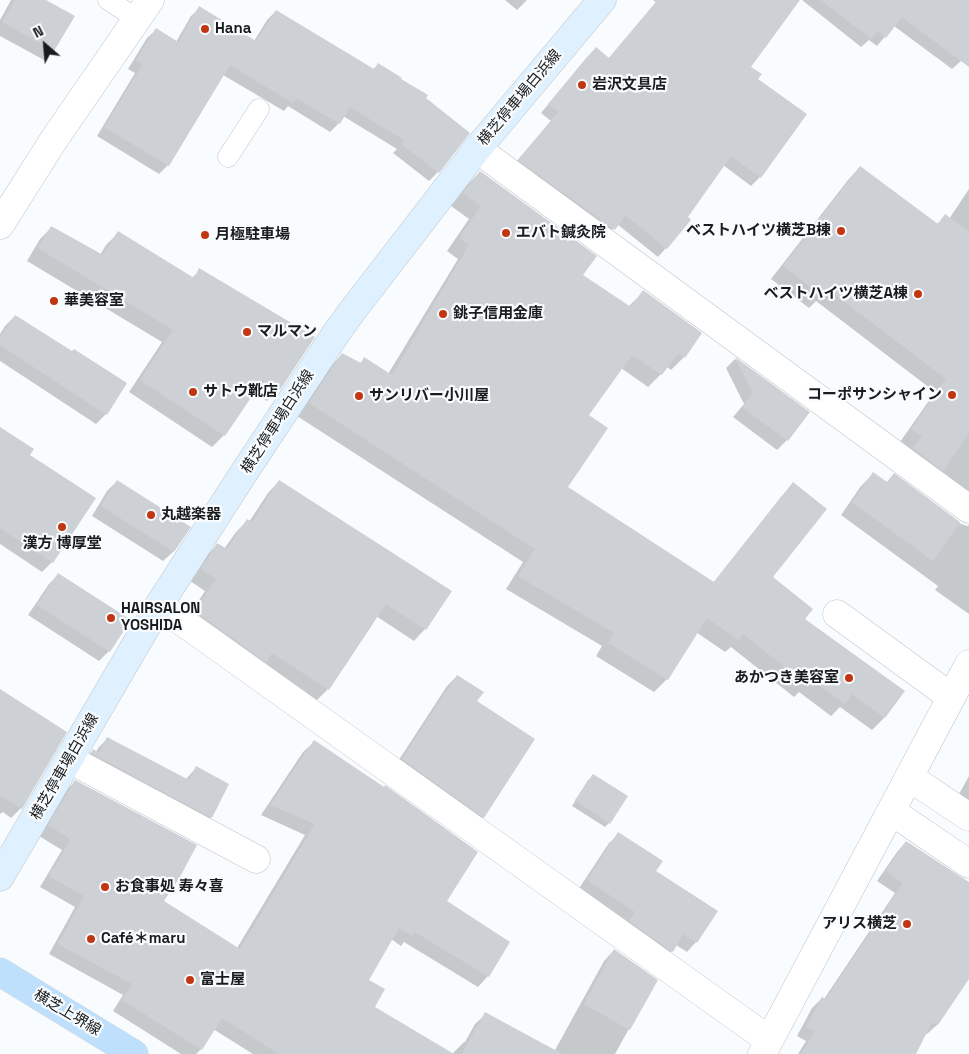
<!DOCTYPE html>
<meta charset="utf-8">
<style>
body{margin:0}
#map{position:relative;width:969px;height:1054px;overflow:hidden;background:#f8fcff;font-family:"Space Grotesk",sans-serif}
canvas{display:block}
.north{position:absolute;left:20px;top:20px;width:50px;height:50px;-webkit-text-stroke:4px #f8fcff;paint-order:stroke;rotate:333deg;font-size:14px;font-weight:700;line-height:20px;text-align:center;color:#191b1c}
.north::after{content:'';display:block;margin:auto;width:18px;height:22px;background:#191b1c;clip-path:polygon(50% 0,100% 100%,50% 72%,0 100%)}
</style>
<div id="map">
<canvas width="969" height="1054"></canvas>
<div class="north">N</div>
</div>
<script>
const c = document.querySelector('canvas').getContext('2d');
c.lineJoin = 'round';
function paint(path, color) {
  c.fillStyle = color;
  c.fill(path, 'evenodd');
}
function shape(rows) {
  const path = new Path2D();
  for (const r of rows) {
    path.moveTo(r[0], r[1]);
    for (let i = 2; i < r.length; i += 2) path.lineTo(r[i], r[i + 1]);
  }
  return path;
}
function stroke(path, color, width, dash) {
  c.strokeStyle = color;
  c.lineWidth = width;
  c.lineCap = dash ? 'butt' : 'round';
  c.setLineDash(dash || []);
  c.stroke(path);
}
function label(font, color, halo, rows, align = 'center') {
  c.font = font + ' "Space Grotesk","Noto Sans JP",sans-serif';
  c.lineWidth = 4.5;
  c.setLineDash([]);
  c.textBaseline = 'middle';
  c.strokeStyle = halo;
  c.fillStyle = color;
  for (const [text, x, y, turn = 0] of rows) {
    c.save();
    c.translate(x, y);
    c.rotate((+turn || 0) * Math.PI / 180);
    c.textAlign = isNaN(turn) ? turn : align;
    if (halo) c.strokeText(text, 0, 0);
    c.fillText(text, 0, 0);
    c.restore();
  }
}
paint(shape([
 [11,0,44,0,53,51,44,60,0,36,0,20],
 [505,0,527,0,517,10],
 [653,0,798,0,750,67,756,79,760,177,751,186,723,165,666,248,658,257,617,224,605,238,510,169,551,121,541,113,587,57,596,49,608,59,656,2],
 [802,0,969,0,969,49,961,61,952,69,894,26,877,46,869,40,861,47],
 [200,8,254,41,267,20,276,11,372,70,378,65,424,98,468,133,438,172,429,181,393,153,397,149,343,116,339,123,330,132,288,106,284,111,223,75,168,165,159,174,97,136,135,73,128,69,147,38,156,30,176,42,191,16],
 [860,167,936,225,945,216,949,219,969,189,969,513,900,442,935,392,816,301,809,308,771,279,848,180],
 [480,172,582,275,628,307,643,292,684,357,671,370,666,366,661,374,648,387,621,368,587,415,566,488,713,583,781,497,794,484,771,577,803,619,903,692,884,718,872,730,840,707,831,716,799,692,794,697,731,647,725,652,696,632,667,679,654,692,596,656,602,646,506,589,523,562,297,416,330,367,342,354,359,364,365,359,388,374,458,259,447,251,469,219,451,206,467,185],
 [52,227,100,255,106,245,118,233,192,278,200,270,279,389,267,401,253,393,224,435,212,447,129,392,162,342,27,261,40,239],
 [15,316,106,414,96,424,0,361,0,334,5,326],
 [735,359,808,412,787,440,777,450,733,417,744,404,726,368],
 [0,428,29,455,52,562,42,572,0,544],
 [873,474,886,483,894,475,959,523,967,526,969,525,969,614,935,590,938,586,841,515,861,486],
 [117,481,189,527,173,552,163,561,92,516,107,491],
 [279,481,425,629,414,641,376,616,328,689,316,701,184,623,205,591,190,581,206,556,217,545,224,549,236,532,247,521,249,522,268,493],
 [58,575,109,651,99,661,28,615,49,584],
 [457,676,476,702,483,817,473,826,393,769,447,686],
 [0,690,21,808,11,818,3,812,0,814],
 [108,738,185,780,196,768,211,817,201,827,84,760,93,750,96,752,98,748],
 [314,742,445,901,488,976,478,987,404,942,401,946,391,939,367,980,373,1008,451,1054,253,1054,213,1029,201,1049,196,1054,181,1054,113,1011,123,995,49,954,75,907,40,887,62,850,39,836,65,792,75,781,163,902,237,948,305,835,261,815,303,752],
 [593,776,609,823,605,827,572,806,588,780],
 [969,776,969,811,954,803],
 [619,834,696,942,687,952,676,945,672,951,662,961,578,890,609,843],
 [906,842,969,885,969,967,964,984,937,1025,927,1034,925,1033,914,1054,798,1054,806,1041,797,1036,812,1008,822,998,824,999,895,893,877,881,897,852],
 [614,950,656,980,615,1054,452,1054,464,1042,465,1042,475,1024,486,1014,555,1050,604,961]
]), '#0003');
paint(shape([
 [15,0,46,0,75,16,54,51,2,22],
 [658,0,800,0,751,67,762,74,758,79,807,114,761,178,731,156,688,217,691,220,667,249,625,215,615,230,518,160,558,112,548,104,596,47,609,58],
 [821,0,969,0,969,67,902,17,886,38,878,31,871,39],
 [199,6,256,41,276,10,374,69,378,63,402,78,401,79,428,95,426,98,470,133,439,173,401,144,404,140,350,107,340,124,296,98,293,103,230,65,169,166,104,127,143,64,136,60,156,28,178,42],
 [860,166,938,224,945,214,969,232,969,433,943,471,913,448,922,436,911,429,946,379,828,289,823,296,783,266],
 [480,171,597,256,583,275,631,307,643,290,702,333,685,358,678,353,662,375,632,355,589,415,608,428,568,487,714,582,793,482,827,509,773,577,813,609,805,619,905,691,885,718,852,694,845,704,812,680,808,685,743,634,739,640,707,618,668,680,608,643,614,633,518,576,535,549,309,403,342,353,361,363,364,357,392,375,469,245,459,238,481,206,463,193],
 [51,226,103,255,118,231,194,278,199,268,315,337,280,390,263,380,225,436,140,380,173,330,38,248],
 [15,315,72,351,74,349,127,383,107,415,0,345,0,338],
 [735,357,810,412,788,441,742,407,753,393],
 [0,427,34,449,30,455,96,498,53,563,0,528],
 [873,472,887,482,894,473,960,522,933,561,852,502],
 [117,480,191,527,174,552,101,506],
 [279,480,452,591,426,630,386,604,329,690,272,653,266,662,195,611,216,579,201,569,217,543,227,549,247,519,252,522],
 [58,573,131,620,110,652,37,605],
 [457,675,484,692,477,701,535,739,484,818,402,759],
 [0,689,67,732,22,809,0,795],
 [107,737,189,780,196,766,229,784,212,818,91,753,93,749,99,753],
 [314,740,384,787,385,785,478,852,447,901,510,942,489,977,415,932,412,936,399,928,369,980,385,989,375,1007,454,1054,279,1054,222,1018,202,1050,122,1000,132,984,58,944,84,896,49,876,71,839,48,825,75,780,197,845,180,877,164,901,240,949,315,824,270,805],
 [593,774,628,796,610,824,575,800],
 [618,832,663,861,656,871,718,911,697,943,683,934,673,952,629,921,635,912,587,880],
 [906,841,969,882,969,979,938,1025,932,1022,916,1054,801,1054,815,1031,806,1027,822,997,826,999,903,883,886,871],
 [614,949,658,980,630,1030,584,1004],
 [485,1012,562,1054,462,1054]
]), '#cdd1d5');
const lane = shape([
 [108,0,137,19],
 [228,157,259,109]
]);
const street = shape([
 [477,149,969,509],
 [0,225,53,141,150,0],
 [159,605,769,1040],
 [837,614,951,697],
 [69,759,256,859],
 [909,777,969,817],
 [891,811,969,864],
 [762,1054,969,664]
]);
const secondary = shape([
 [0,877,159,605,245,471,337,332,353,310,477,149,602,0]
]);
const primary = shape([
 [0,972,134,1054]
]);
stroke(lane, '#c0c4c8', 21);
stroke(street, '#c0c4c8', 29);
stroke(secondary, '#c0c4c8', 29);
stroke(primary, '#d6d6d6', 29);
stroke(lane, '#fff', 20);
stroke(street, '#fff', 28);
stroke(secondary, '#dff0fe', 28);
stroke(primary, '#bee0fd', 28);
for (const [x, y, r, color] of [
 [205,29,5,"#c03711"],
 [582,85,5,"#c03711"],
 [841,231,5,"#c03711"],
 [506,233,5,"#c03711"],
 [205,235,5,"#c03711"],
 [918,294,5,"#c03711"],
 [54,301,5,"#c03711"],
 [443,314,5,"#c03711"],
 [247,332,5,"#c03711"],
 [193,392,5,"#c03711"],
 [952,395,5,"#c03711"],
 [359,396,5,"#c03711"],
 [151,515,5,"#c03711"],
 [62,527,5,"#c03711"],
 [111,618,5,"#c03711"],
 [849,678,5,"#c03711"],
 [105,887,5,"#c03711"],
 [907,924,5,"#c03711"],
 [91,939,5,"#c03711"],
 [190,980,5,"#c03711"]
]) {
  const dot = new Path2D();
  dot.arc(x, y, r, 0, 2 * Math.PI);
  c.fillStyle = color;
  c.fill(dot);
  stroke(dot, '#f8fcff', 2);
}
label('bold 15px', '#191b1c', '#f8fcff', [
 ["Hana",215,29],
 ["岩沢文具店",592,85],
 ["ベストハイツ横芝B棟",831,231,"right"],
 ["エバト鍼灸院",516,233],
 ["月極駐車場",215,235],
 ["ベストハイツ横芝A棟",908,294,"right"],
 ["華美容室",64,301],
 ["銚子信用金庫",453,314],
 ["マルマン",257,332],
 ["サトウ靴店",203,392],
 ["コーポサンシャイン",942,395,"right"],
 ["サンリバー小川屋",369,396],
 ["丸越楽器",161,515],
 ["漢方 博厚堂",62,544,"center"],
 ["HAIRSALON",121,609],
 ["YOSHIDA",121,626],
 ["あかつき美容室",839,678,"right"],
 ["お食事処 寿々喜",115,887],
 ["アリス横芝",897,924,"right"],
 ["Café＊maru",101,939],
 ["富士屋",200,980]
], 'left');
label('15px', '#191b1c', '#f8fcff', [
 ["横芝停車場白浜線",520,98,-50],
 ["横芝停車場白浜線",278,422,-57],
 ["横芝停車場白浜線",65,767,-60],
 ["横芝上堺線",67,1013,31]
]);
</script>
